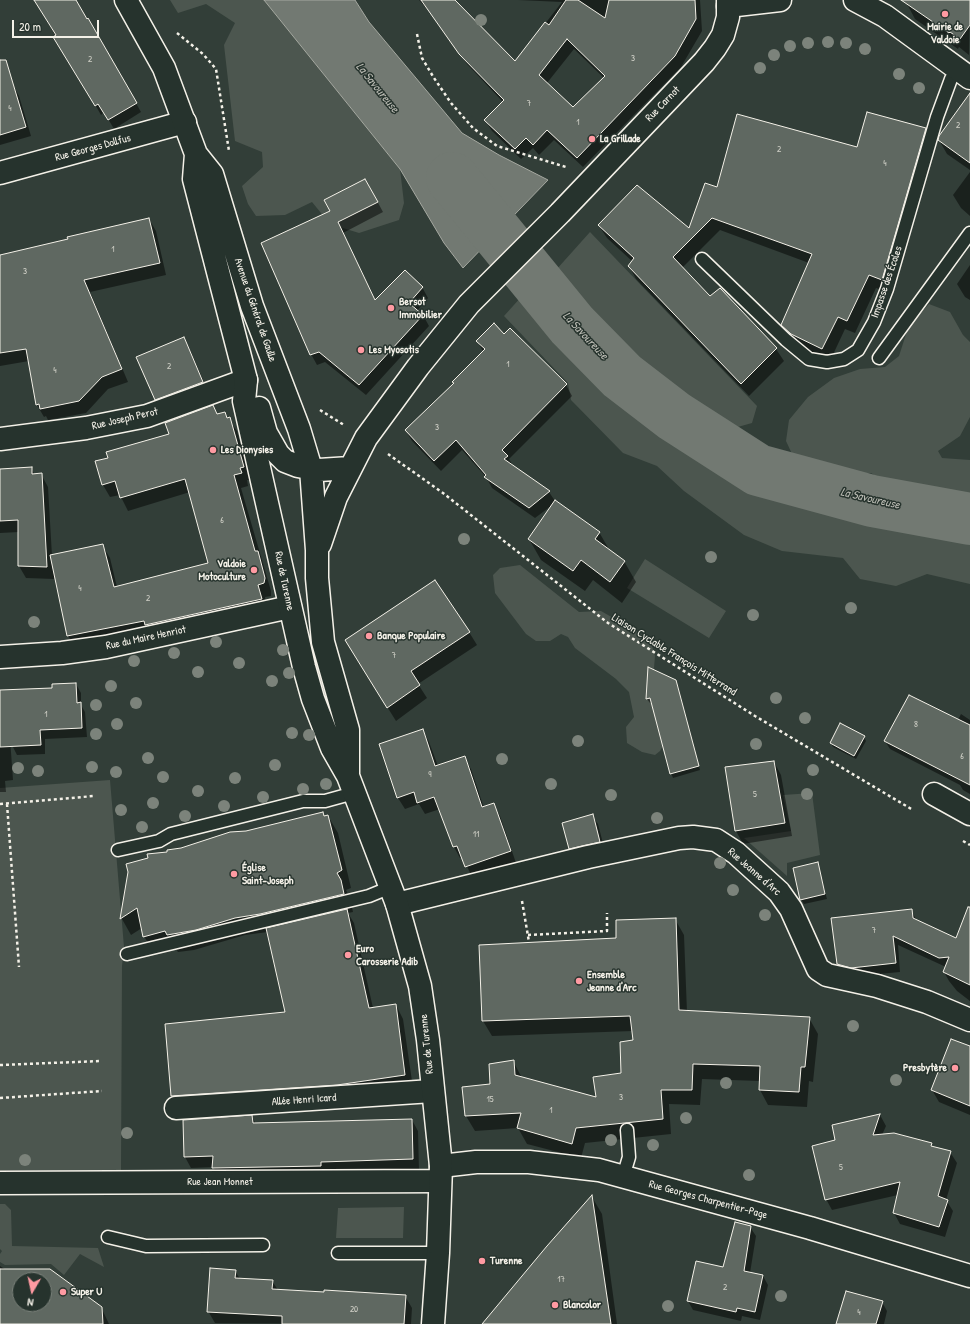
<!DOCTYPE html>
<meta charset="utf-8">
<style>
body{margin:0}
#map{position:relative;width:970px;height:1324px;overflow:hidden;background:#323e38;font-family:"Patrick Hand",sans-serif}
canvas{display:block}
.north{position:absolute;left:12px;top:1272px;width:40px;height:40px;box-sizing:border-box;background:#26332d;border:1px solid #787f78;border-radius:50%;rotate:189deg;font-size:11px;font-weight:700;line-height:16px;text-align:center;color:#f4f1e8}
.north::after{content:'';display:block;margin:auto;width:14px;height:18px;background:#ff9aa2;clip-path:polygon(50% 0,100% 100%,50% 72%,0 100%)}
.scale{position:absolute;left:12px;top:20px;width:87px;height:18px;box-sizing:border-box;border:2px solid #f4f1e8;border-top:0;padding-left:5px;font-size:12px;line-height:14px;white-space:nowrap;color:#f4f1e8;-webkit-text-stroke:3px #26332d;paint-order:stroke}
</style>
<div id="map">
<canvas width="970" height="1324"></canvas>
<div class="north">N</div>
<div class="scale">20 m</div>
</div>
<script>
const c = document.querySelector('canvas').getContext('2d');
c.lineJoin = 'round';
function paint(path, color) {
  c.fillStyle = color;
  c.fill(path, 'evenodd');
}
function shape(rows) {
  const path = new Path2D();
  for (const r of rows) {
    path.moveTo(r[0], r[1]);
    for (let i = 2; i < r.length; i += 2) path.lineTo(r[i], r[i + 1]);
  }
  return path;
}
function stroke(path, color, width, dash) {
  c.strokeStyle = color;
  c.lineWidth = width;
  c.lineCap = dash ? 'butt' : 'round';
  c.setLineDash(dash || []);
  c.stroke(path);
}
function label(font, color, halo, rows, align = 'center') {
  c.font = font + ' "Patrick Hand",sans-serif';
  c.lineWidth = 3;
  c.setLineDash([]);
  c.textBaseline = 'middle';
  c.strokeStyle = halo;
  c.fillStyle = color;
  for (const [text, x, y, turn = 0] of rows) {
    c.save();
    c.translate(x, y);
    c.rotate((+turn || 0) * Math.PI / 180);
    c.textAlign = isNaN(turn) ? turn : align;
    if (halo) c.strokeText(text, 0, 0);
    c.fillText(text, 0, 0);
    c.restore();
  }
}
paint(shape([
 [170,0,264,0,400,169,404,203,399,220,359,233,330,224,312,202,285,215,256,216,248,204,242,186,263,167,262,152,235,141,224,45,235,23,206,4,178,13],
 [590,232,757,406,752,423,727,430,688,412,647,378,609,341,556,270],
 [522,296,540,308,553,331,575,361,604,382,652,426,672,431,709,451,725,470,743,483,791,488,819,503,855,501,911,516,961,507,943,502,917,492,895,488,871,473,834,473,793,456,786,441,789,420,808,397,834,378,860,369,885,367,899,356,909,325,929,304,950,312,963,335,970,342,970,417,960,436,938,451,942,458,970,460,970,584,927,574,896,586,860,579,843,558,782,551,744,535,684,491,657,466,623,453,571,400,568,383,504,316],
 [645,559,726,611,709,638,627,588],
 [520,565,579,612,601,611,650,639,655,656,653,680,667,739,660,751,655,755,642,752,627,743,626,727,634,717,629,692,616,679,575,648,568,637,561,634,550,641,536,641,526,634,495,593,493,575,500,568],
 [110,780,124,947,122,966,121,1170,0,1172,0,788],
 [812,793,820,855,787,863,787,876,744,838,791,831,783,795],
 [0,1204,5,1204,11,1210,12,1246,98,1248,104,1267,80,1254,64,1275,51,1264,5,1265,0,1262,0,1254,2,1251,0,1249],
 [404,1207,403,1238,336,1238,338,1208]
]), '#4c564f');
const water = shape([
 [264,0,355,0,369,22,462,133,499,155,548,180,463,268,444,243,400,169,264,0]
]);
paint(water, '#727972');
stroke(water, '#a6a9a1', 1);
paint(shape([
 [35,0,69,0,87,20,88,19,141,112,114,129,104,112,101,115],
 [419,0,455,0,509,83,509,70,562,2,518,0,700,0,702,31,681,67,583,167,554,140,539,155,533,148,521,159,492,131,485,120,503,102,467,64,430,12],
 [574,49,604,78,573,108,547,83],
 [908,0,970,0,969,55,959,47,958,49,915,19,906,2],
 [14,87,19,96,31,136,0,145,0,91],
 [970,114,970,170,947,154,939,140],
 [925,128,933,141,889,292,876,288,855,333,845,329,830,361,799,347,789,337,782,325,809,263,720,230,682,268,710,298,720,289,776,349,784,361,749,396,636,279,629,266,633,262,607,238,599,226,690,229,718,188],
 [970,172,970,216,961,208,953,195],
 [371,190,383,212,343,233,376,301,422,287,428,298,417,311,423,315,429,326,366,395,325,362,317,365,311,354,331,212],
 [149,219,156,231,166,275,90,292,128,382,108,389,86,413,48,420,46,416,44,417,37,405,29,361,0,366,0,256],
 [970,265,970,300,965,297,957,284],
 [510,329,566,385,572,396,509,459,514,468,549,492,555,501,599,532,610,551,624,561,636,582,622,603,593,580,585,591,541,560,529,539,551,506,535,518,492,488,486,477,462,450,441,471,412,441,406,431,454,384,453,382,483,351,477,341,504,335],
 [184,338,191,352,210,396,163,413,156,399],
 [224,413,237,431,250,480,247,480,248,486,241,488,271,591,271,596,265,597,268,612,76,648,68,636,55,572,54,579,26,578,19,566,19,532,0,533,0,470,31,468,35,475,41,474,48,487,52,556,102,545,110,558,117,587,209,564,190,492,128,511,120,495,110,497,103,485,96,462],
 [469,632,477,645,418,684,427,698,396,721,354,654],
 [649,668,675,681,678,686,700,770,673,778,671,773,652,702,650,703,647,699],
 [76,684,81,693,81,705,85,712,87,737,45,739,45,754,17,755,11,743,53,689],
 [961,714,970,720,970,794,963,790,960,785,890,749,885,741,958,720],
 [0,730,10,738,13,780,5,781,6,792,0,792],
 [423,730,429,742,438,766,464,757,471,769,484,808,493,804,500,816,516,863,473,879,463,858,460,858,454,847,440,809,425,814,419,804,405,809,398,798,380,744],
 [864,737,866,741,856,759,833,747,831,743],
 [774,762,781,775,792,836,743,844,736,831,726,768],
 [328,816,338,833,351,888,346,890,350,898,353,912,348,913,354,923,373,1008,396,1005,403,1019,413,1088,180,1109,172,1095,286,1013,268,932,245,935,194,950,178,952,175,948,154,954,144,936,142,928,131,935,122,919,129,872,168,853,181,849,246,832],
 [258,910,270,929,267,929,257,911],
 [592,816,598,824,605,851,575,857,570,848],
 [817,863,827,899,804,904,801,899],
 [911,910,917,921,956,940,970,941,970,1001,957,991,949,981,944,972,946,967,898,945,900,972,857,976,843,973,838,964],
 [675,919,684,935,687,1012,809,1018,818,1034,813,1082,809,1081,807,1107,768,1105,760,1090,760,1081,702,1079,700,1105,669,1104,671,1134,585,1143,581,1158,527,1144,518,1128,475,1131,466,1116,491,1085,513,1061,522,1078,597,1098,622,1074,634,1041,633,1031,492,1036,483,1021,617,939],
 [970,1047,970,1115,939,1102,932,1090],
 [880,1115,886,1126,882,1135,931,1144,933,1147,950,1152,957,1163,946,1200,953,1211,945,1237,900,1224,894,1213,898,1195,832,1210,826,1199,837,1141],
 [252,1117,256,1124,412,1120,418,1131,419,1170,220,1179,213,1167,191,1168,185,1157],
 [592,1197,602,1214,617,1324,486,1324],
 [750,1227,756,1236,750,1273,763,1276,768,1285,760,1320,742,1316,741,1321,693,1310,688,1301,724,1268],
 [0,1266,6,1270,50,1270,101,1307,109,1324,0,1324],
 [20,1280,44,1280,44,1304,20,1304],
 [235,1271,240,1279,272,1281,278,1290,405,1296,412,1308,411,1324,215,1323,208,1311],
 [882,1302,887,1311,884,1324,837,1324]
]), '#0007');
stroke(shape([
 [452,178,572,325,622,376,674,416,758,470,872,501,970,519]
]), '#727972', 52);
const building = shape([
 [34,0,76,0,87,19,88,18,137,103,108,120,98,104,95,106,53,37,56,35,34,0],
 [421,0,455,0,515,61,545,22,549,25,566,0,578,0,605,18,609,0,695,0,696,19,675,56,577,158,547,130,533,145,526,138,515,149,484,120,504,100,459,54,421,0],
 [567,39,605,76,573,107,539,75,567,39],
 [901,0,970,0,970,25,960,39,950,32,949,33,901,0],
 [0,60,6,60,26,127,0,135,0,60],
 [970,93,970,163,938,140,939,136,970,93],
 [867,112,926,128,882,280,869,275,847,321,838,317,822,349,791,334,781,325,812,254,712,218,673,257,710,296,720,288,777,348,741,384,628,266,634,258,598,225,637,185,689,228,705,183,717,187,737,114,857,147,867,112],
 [365,179,378,202,338,222,375,300,405,270,423,287,409,303,423,315,359,385,319,352,310,355,261,243,330,211,324,200,365,179],
 [149,218,160,263,84,280,122,369,102,377,79,401,40,409,39,404,36,405,26,349,0,353,0,255,68,239,67,237,149,218],
 [494,323,504,334,510,328,567,384,502,450,508,456,504,459,550,491,529,508,484,477,486,475,456,440,434,461,405,430,454,383,452,382,485,349,476,341,494,323],
 [184,337,203,382,155,400,136,357,184,337],
 [213,405,217,414,225,412,227,418,230,417,244,467,240,468,242,473,234,475,255,551,258,551,265,578,264,583,258,585,262,599,145,625,144,621,67,636,50,555,103,544,114,587,208,563,185,479,120,498,115,481,102,485,95,461,108,458,106,452,169,434,165,423,213,405],
 [32,467,32,474,42,473,47,567,18,566,18,520,0,521,0,469,32,467],
 [555,500,600,532,595,539,625,561,610,582,581,560,573,571,528,539,555,500],
 [435,580,470,632,411,671,420,685,387,708,345,640,435,580],
 [648,667,676,680,699,766,670,774,650,698,646,699,648,667],
 [76,683,77,703,81,702,82,728,40,730,41,745,0,747,0,690,52,688,52,684,76,683],
 [909,695,970,725,970,785,884,741,909,695],
 [840,723,865,736,854,756,830,743,840,723],
 [423,729,435,766,465,756,482,807,494,803,511,851,465,867,457,846,453,847,434,797,417,803,414,792,397,798,379,744,423,729],
 [774,761,785,823,735,831,725,767,774,761],
 [323,812,324,816,328,815,342,870,337,873,341,880,344,894,260,914,235,918,196,930,167,935,165,931,143,937,137,908,120,919,128,872,126,864,148,858,147,854,167,852,167,850,181,848,230,832,246,831,323,812],
 [593,814,600,842,569,849,562,823,593,814],
 [818,862,825,894,800,900,793,868,818,862],
 [968,907,970,907,970,985,943,972,949,957,939,958,893,936,896,963,851,968,837,964,831,918,912,909,913,918,956,938,968,907],
 [347,909,369,1008,396,1004,405,1075,337,1085,171,1096,165,1024,285,1012,266,928,347,909],
 [676,918,679,1010,810,1017,805,1067,801,1067,799,1092,759,1090,760,1066,693,1064,692,1090,661,1090,663,1119,576,1128,572,1144,517,1128,521,1113,465,1116,462,1087,490,1084,489,1064,514,1060,515,1075,596,1097,593,1077,621,1073,620,1042,633,1040,630,1016,482,1021,479,945,616,938,616,920,676,918],
 [951,1039,970,1046,970,1106,931,1090,951,1039],
 [880,1114,873,1135,894,1133,932,1143,931,1146,951,1151,938,1196,948,1200,939,1227,893,1213,900,1182,825,1200,812,1146,835,1140,832,1125,880,1114],
 [252,1115,253,1123,412,1119,413,1159,321,1162,321,1166,212,1168,213,1156,184,1157,183,1120,252,1115],
 [592,1195,611,1324,482,1324,547,1246,592,1195],
 [735,1222,751,1226,744,1271,763,1275,755,1312,737,1308,736,1312,687,1301,696,1261,723,1267,735,1222],
 [210,1268,236,1270,235,1278,273,1280,272,1289,324,1292,324,1290,406,1295,404,1324,282,1324,282,1316,207,1312,210,1268],
 [0,1269,50,1269,102,1307,103,1324,0,1324,0,1269],
 [20,1280,44,1280,44,1304,20,1304,20,1280],
 [846,1291,883,1301,876,1324,836,1324,846,1291]
]);
paint(building, '#5f6861');
stroke(building, '#f4f1e8', 1);
const service = shape([
 [702,259,786,340,809,359,827,362,844,359,858,350,874,322,887,289,937,117,951,79,958,69],
 [879,358,970,233],
 [118,850,159,841,171,834,303,801,325,801,354,793],
 [127,954,369,896,391,887],
 [623,1177,629,1157,627,1130],
 [108,1237,146,1246,263,1245],
 [338,1253,438,1253]
]);
const minor = shape([
 [0,173,185,122],
 [0,439,86,428,147,416,246,380],
 [0,657,62,653,106,647,290,607],
 [934,794,970,814],
 [397,904,588,857,679,838,693,837,716,840,736,853,779,892,791,909,818,969,827,975,877,986,927,1002,970,1020],
 [176,1108,432,1091],
 [441,1166,476,1162,529,1162,599,1170,810,1228,970,1276],
 [0,1183,440,1181]
]);
const tertiary = shape([
 [855,0,885,16,970,78],
 [728,6,780,0]
]);
const secondary = shape([
 [126,0,164,68,196,154,212,174,252,306,299,429,311,469,317,550,317,578,323,642,348,730,348,775],
 [196,154,194,179,246,380,244,401,304,667,313,699,332,748,348,776,397,904,420,986,428,1040,441,1166,438,1253,433,1324],
 [259,408,266,433,278,454,285,461,298,466,319,470,350,468],
 [320,544,336,497,366,438,418,367,469,304,560,213,704,62,715,48,723,35,728,17,728,0]
]);
stroke(service, '#f4f1e8', 15);
stroke(minor, '#f4f1e8', 25);
stroke(tertiary, '#f4f1e8', 25);
stroke(secondary, '#f4f1e8', 25);
stroke(shape([
 [177,33,203,54,216,69,229,151],
 [417,34,422,58,434,78,451,103,473,128,497,146,566,167],
 [320,410,344,425],
 [388,454,443,493,608,623,755,716,913,810],
 [0,804,94,796],
 [7,804,19,967],
 [963,841,970,845],
 [522,901,529,942],
 [528,935,607,931,607,913],
 [0,1065,101,1061],
 [0,1098,102,1091]
]), '#f4f1e8', 2.5, [3, 3]);
stroke(service, '#26332d', 12);
stroke(minor, '#26332d', 22);
stroke(tertiary, '#26332d', 22);
stroke(secondary, '#26332d', 22);
c.fillStyle = '#7c837b';
for (const [x, y] of [
 [481,20],
 [828,42],
 [808,43],
 [846,43],
 [790,46],
 [865,49],
 [774,55],
 [760,68],
 [899,74],
 [919,88],
 [464,539],
 [711,557],
 [851,608],
 [753,615],
 [34,622],
 [216,642],
 [283,650],
 [174,653],
 [134,661],
 [239,663],
 [198,672],
 [289,673],
 [272,681],
 [111,686],
 [776,698],
 [136,703],
 [96,705],
 [805,718],
 [117,724],
 [292,733],
 [96,734],
 [309,735],
 [578,741],
 [756,744],
 [148,758],
 [502,759],
 [275,765],
 [92,767],
 [18,768],
 [813,770],
 [38,771],
 [116,772],
 [163,777],
 [235,778],
 [326,784],
 [551,784],
 [303,789],
 [198,791],
 [807,794],
 [611,795],
 [263,797],
 [153,803],
 [224,806],
 [121,810],
 [185,816],
 [657,818],
 [142,827],
 [720,863],
 [733,890],
 [765,915],
 [853,1026],
 [896,1080],
 [726,1083],
 [686,1118],
 [127,1133],
 [611,1140],
 [653,1145],
 [25,1160],
 [749,1175],
 [781,1296],
 [668,1306]
]) {
  c.beginPath();
  c.arc(x, y, 6, 0, 2 * Math.PI);
  c.fill();
}
for (const [x, y, r, color] of [
 [945,14,4,"#ff9aa2"],
 [592,139,4,"#ff9aa2"],
 [391,308,4,"#ff9aa2"],
 [361,350,4,"#ff9aa2"],
 [213,450,4,"#ff9aa2"],
 [254,570,4,"#ff9aa2"],
 [369,636,4,"#ff9aa2"],
 [234,874,4,"#ff9aa2"],
 [348,955,4,"#ff9aa2"],
 [579,981,4,"#ff9aa2"],
 [955,1068,4,"#ff9aa2"],
 [482,1261,4,"#ff9aa2"],
 [63,1292,4,"#ff9aa2"],
 [555,1305,4,"#ff9aa2"]
]) {
  const dot = new Path2D();
  dot.arc(x, y, r, 0, 2 * Math.PI);
  c.fillStyle = color;
  c.fill(dot);
  stroke(dot, '#26332d', 1.5);
}
label('9px', '#cfcfc6', null, [
 ["3",633,59],
 ["2",90,60],
 ["7",529,104],
 ["4",10,109],
 ["1",578,123],
 ["2",958,126],
 ["2",779,150],
 ["4",885,164],
 ["1",113,250],
 ["3",25,272],
 ["1",508,365],
 ["2",169,367],
 ["4",55,371],
 ["3",437,428],
 ["6",222,521],
 ["4",80,589],
 ["2",148,599],
 ["7",394,656],
 ["1",46,715],
 ["8",916,725],
 ["6",962,757],
 ["9",430,775],
 ["5",755,795],
 ["11",476,835],
 ["7",874,931],
 ["3",621,1098],
 ["15",490,1100],
 ["1",551,1111],
 ["5",841,1168],
 ["17",561,1280],
 ["2",725,1288],
 ["20",354,1310],
 ["4",859,1313]
]);
label('bold 11px', '#f4f1e8', '#26332d', [
 ["Mairie de",945,27,"center"],
 ["Valdoie",945,40,"center"],
 ["La Grillade",600,139],
 ["Bersot",399,302],
 ["Immobilier",399,315],
 ["Les Myosotis",369,350],
 ["Les Dionysies",221,450],
 ["Valdoie",246,564,"right"],
 ["Motoculture",246,577,"right"],
 ["Banque Populaire",377,636],
 ["Église",242,868],
 ["Saint-Joseph",242,881],
 ["Euro",356,949],
 ["Carosserie Adib",356,962],
 ["Ensemble",587,975],
 ["Jeanne d'Arc",587,988],
 ["Presbytère",947,1068,"right"],
 ["Turenne",490,1261],
 ["Super U",71,1292],
 ["Blancolor",563,1305]
], 'left');
label('11px', '#f4f1e8', '#26332d', [
 ["Rue Carnot",663,104,-46],
 ["Rue Georges Dollfus",93,148,-15],
 ["Impasse des Écoles",887,282,-71],
 ["Avenue du Général de Gaulle",255,310,71],
 ["Rue Joseph Perot",125,419,-13],
 ["Rue de Turenne",284,581,78],
 ["Rue du Maire Henriot",146,638,-12],
 ["Liaison Cyclable François Mitterrand",674,655,32],
 ["Rue Jeanne d'Arc",754,872,41],
 ["Rue de Turenne",427,1044,-96],
 ["Allée Henri Icard",304,1100,-4],
 ["Rue Jean Monnet",220,1182],
 ["Rue Georges Charpentier-Page",708,1200,15]
]);
label('italic 12px', '#babbb3', '#26332d', [
 ["La Savoureuse",377,88,51],
 ["La Savoureuse",585,336,47],
 ["La Savoureuse",870,499,13]
]);
</script>
